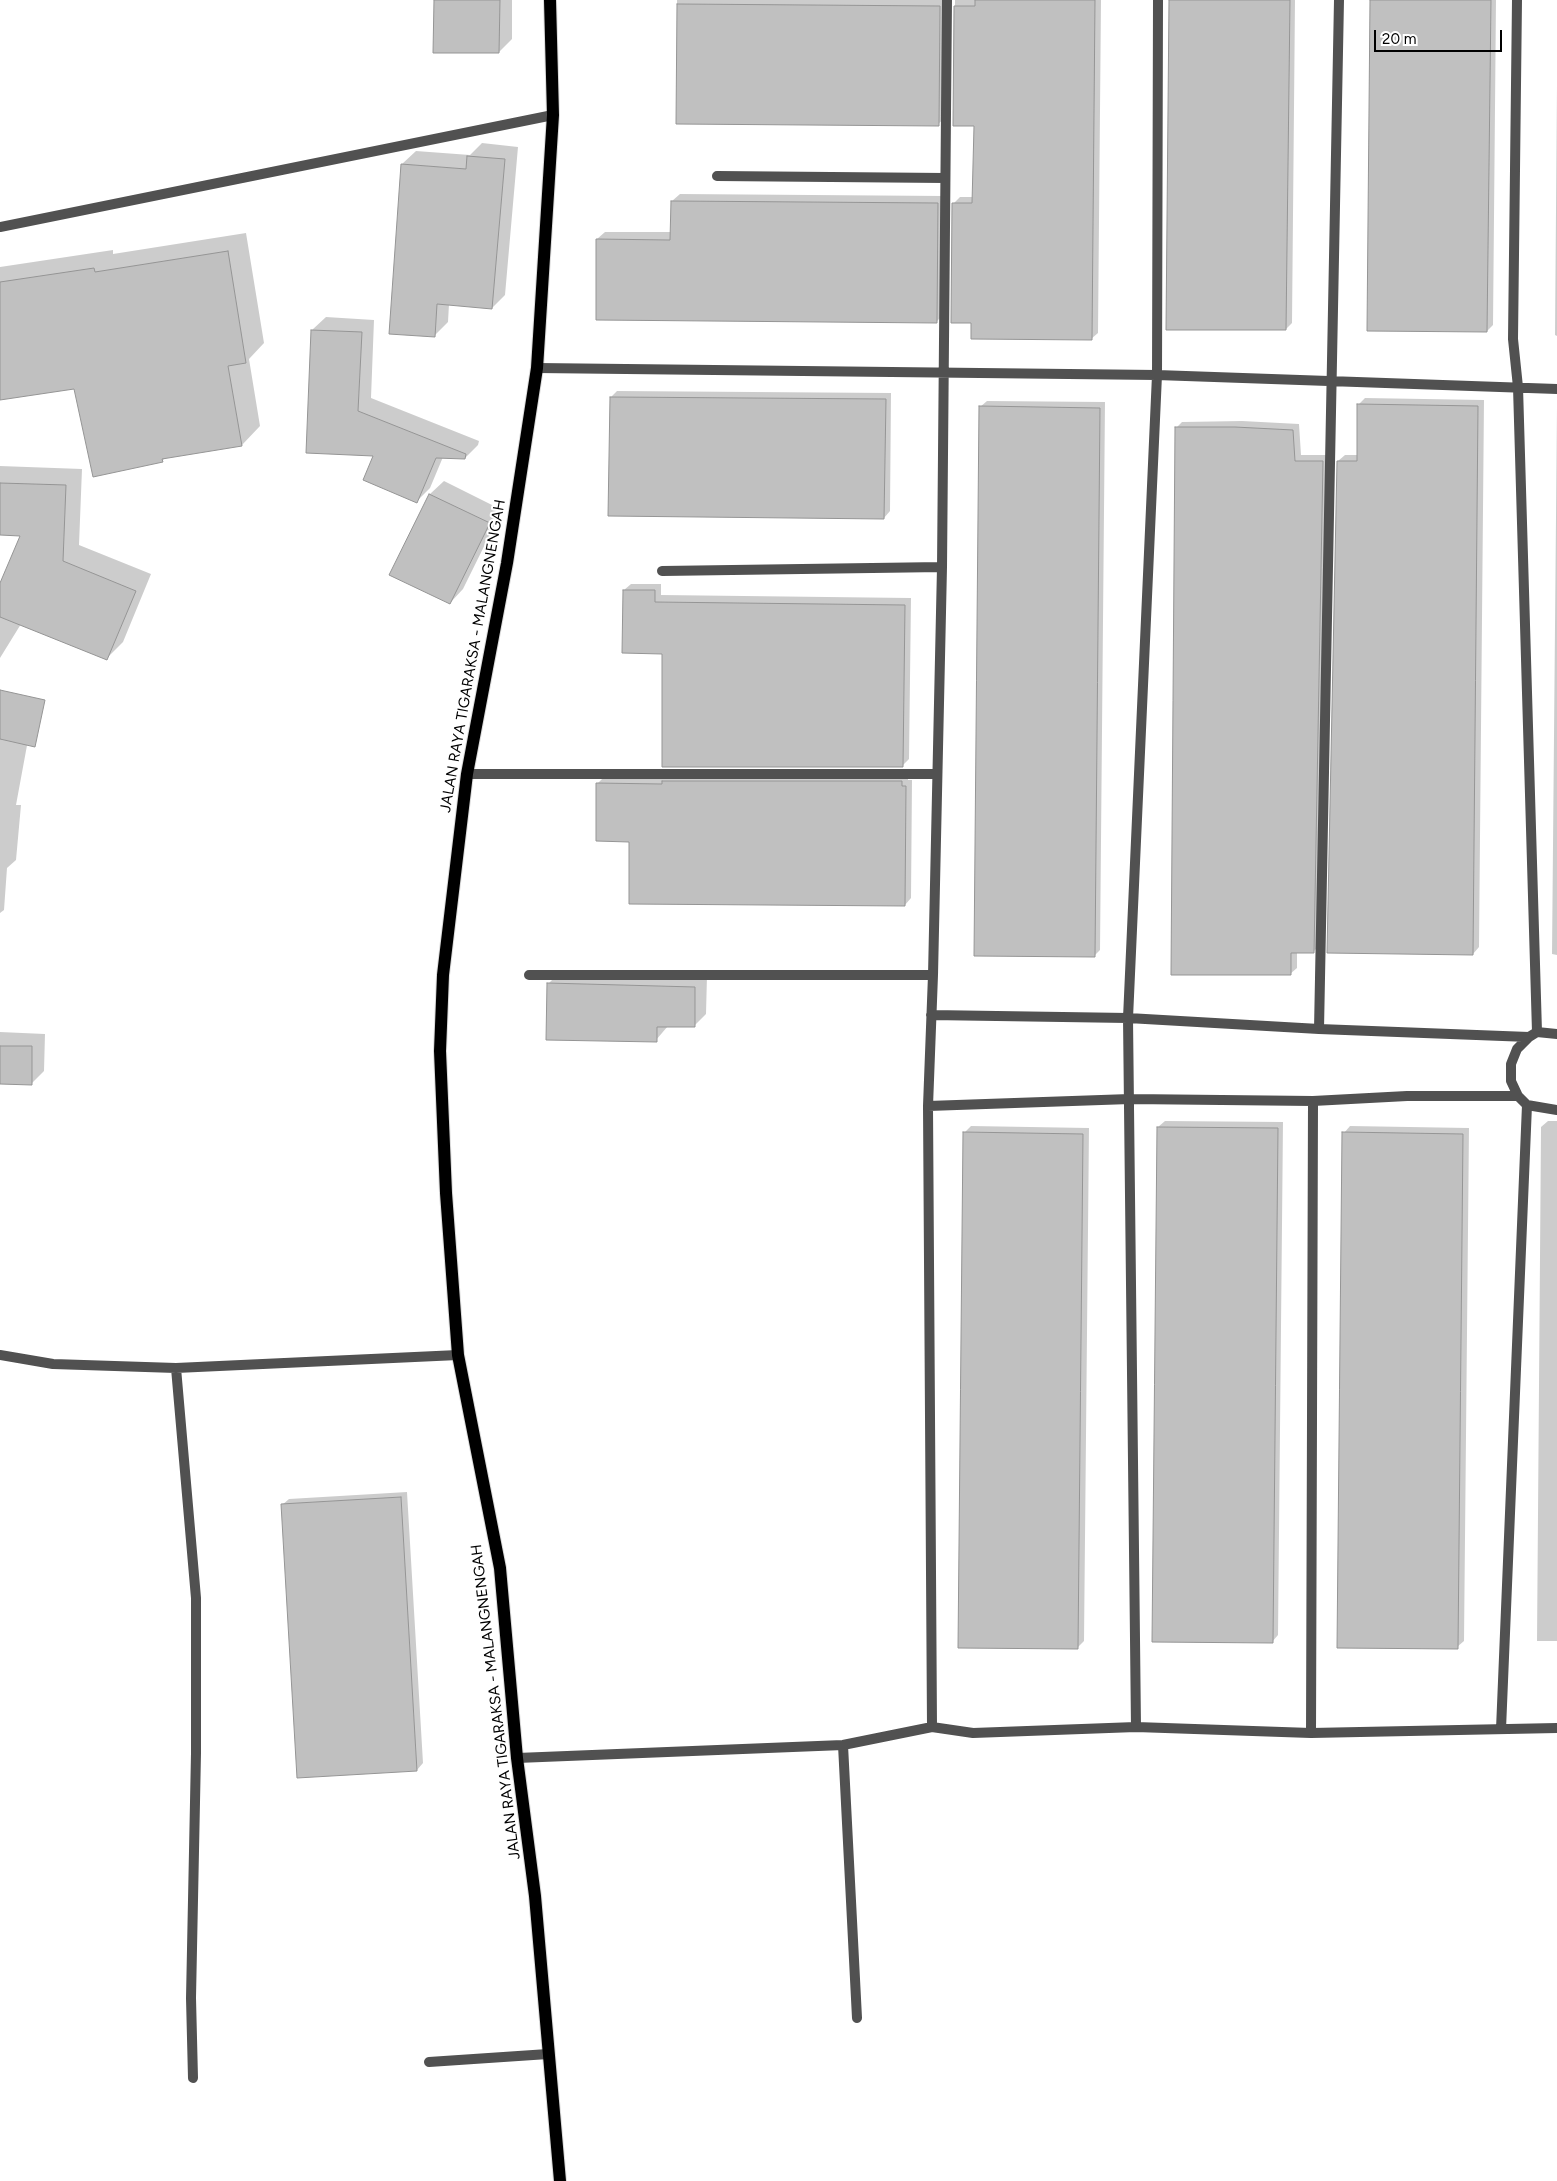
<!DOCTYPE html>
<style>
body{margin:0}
#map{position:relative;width:1557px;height:2181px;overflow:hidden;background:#fff;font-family:Figtree,sans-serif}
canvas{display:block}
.scale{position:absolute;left:1374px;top:30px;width:128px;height:22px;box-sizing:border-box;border:2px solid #000;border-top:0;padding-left:6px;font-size:15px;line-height:18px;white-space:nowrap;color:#000;-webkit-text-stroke:4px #fff;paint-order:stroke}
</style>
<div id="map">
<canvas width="1557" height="2181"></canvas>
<div class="scale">20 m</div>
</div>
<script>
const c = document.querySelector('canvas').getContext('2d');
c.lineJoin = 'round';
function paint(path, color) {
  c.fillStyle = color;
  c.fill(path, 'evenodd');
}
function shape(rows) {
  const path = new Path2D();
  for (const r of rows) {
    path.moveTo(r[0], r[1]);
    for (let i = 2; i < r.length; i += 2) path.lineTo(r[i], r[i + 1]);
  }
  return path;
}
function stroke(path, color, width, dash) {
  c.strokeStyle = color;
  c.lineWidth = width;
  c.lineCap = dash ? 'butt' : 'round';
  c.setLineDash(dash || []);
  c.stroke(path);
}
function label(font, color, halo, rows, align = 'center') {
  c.font = font + ' Figtree,sans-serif';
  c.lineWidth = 4;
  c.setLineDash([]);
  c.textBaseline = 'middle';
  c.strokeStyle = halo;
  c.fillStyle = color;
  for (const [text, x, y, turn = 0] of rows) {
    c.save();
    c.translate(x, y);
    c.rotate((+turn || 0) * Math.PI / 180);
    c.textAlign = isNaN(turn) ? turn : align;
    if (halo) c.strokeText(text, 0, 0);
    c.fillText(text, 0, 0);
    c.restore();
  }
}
paint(shape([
 [435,0,512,0,512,39,499,52],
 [677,0,946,0,945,118,938,124,678,122],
 [955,0,1101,0,1098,333,1091,339,973,321,953,204,960,197,973,197,975,124,954,124],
 [1170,0,1295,0,1292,323,1286,329],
 [1371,0,1496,0,1493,325,1487,331],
 [1557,85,1557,336,1555,335],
 [482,143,518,147,505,295,492,308,449,304,448,322,435,335,402,164,416,151,470,155],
 [680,194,945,196,944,314,937,321,597,239,605,232,672,232,672,201],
 [246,233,264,343,249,359,260,426,242,445,166,457,162,461,75,388,0,399,0,267,113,250,113,254],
 [326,317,374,320,371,398,479,441,478,445,465,458,443,457,430,488,417,501,375,454,312,330],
 [617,391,891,393,890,511,884,518,611,397],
 [1365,398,1484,400,1479,947,1473,954,1338,461,1345,455,1358,455,1358,405],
 [987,401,1105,402,1100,950,1094,956,980,407],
 [1557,407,1557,955,1552,954],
 [1242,421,1299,424,1301,455,1329,455,1319,946,1313,952,1297,952,1297,968,1290,974,1176,428,1182,422],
 [0,466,82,469,79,545,151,574,123,642,107,658,21,624,0,658,0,586,21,534,0,534],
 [444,481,502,510,463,589,450,603,391,575,430,494],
 [631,584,661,584,661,595,911,598,909,759,902,766,664,653,624,590],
 [0,735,28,740,16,805,21,805,16,860,7,868,4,910,0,913],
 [908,775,908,780,912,780,911,898,905,905,631,841,597,784,603,778],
 [560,972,707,976,706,1014,694,1026,668,1026,656,1040,548,984],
 [0,1032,45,1034,44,1071,31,1084,0,1083],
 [1165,1121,1283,1122,1278,1635,1272,1642,1158,1127],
 [1548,1121,1557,1121,1557,1641,1537,1641,1541,1127],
 [971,1126,1089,1128,1084,1641,1078,1647,964,1133],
 [1350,1126,1469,1128,1464,1641,1457,1647,1344,1133],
 [407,1492,423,1763,417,1770,282,1505,289,1499]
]), '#0003');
const building = shape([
 [434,0,500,0,499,53,433,53,434,0],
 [975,0,1095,0,1092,340,971,339,971,323,951,323,952,203,972,203,974,126,953,126,954,6,975,6,975,0],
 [1169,0,1290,0,1286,330,1166,330,1169,0],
 [1370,0,1491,0,1487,332,1367,331,1370,0],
 [677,4,940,6,939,126,676,124,677,4],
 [467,156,505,159,492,309,437,304,435,337,389,334,401,164,466,169,467,156],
 [671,201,938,203,937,323,596,320,596,239,670,240,671,201],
 [228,251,246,363,228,366,242,446,162,459,163,462,93,477,74,389,0,400,0,282,94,268,95,272,228,251],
 [311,330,362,332,358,411,466,454,465,459,436,458,417,503,363,480,373,456,306,453,311,330],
 [610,397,886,399,884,519,608,516,610,397],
 [1357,404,1478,406,1473,955,1327,953,1337,461,1357,461,1357,404],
 [979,406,1100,408,1095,957,974,956,979,406],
 [1175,427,1235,427,1293,430,1295,461,1323,461,1314,953,1291,953,1291,975,1171,975,1175,427],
 [0,483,66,485,63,561,136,591,107,660,0,617,0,583,20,536,0,535,0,483],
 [429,494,490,523,450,604,389,575,429,494],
 [623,590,655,590,655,602,905,605,903,767,662,767,662,654,622,653,623,590],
 [0,690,45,700,35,747,0,739,0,690],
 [662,781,902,781,902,786,906,786,905,906,629,904,629,842,596,841,596,783,662,784,662,781],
 [547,983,695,987,695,1027,657,1027,657,1042,546,1040,547,983],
 [0,1046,32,1046,32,1085,0,1084,0,1046],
 [1157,1127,1278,1128,1273,1643,1152,1642,1157,1127],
 [963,1132,1083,1134,1078,1649,958,1648,963,1132],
 [1342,1132,1463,1134,1458,1649,1337,1648,1342,1132],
 [401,1497,417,1771,297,1778,281,1504,401,1497]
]);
paint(building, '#c0c0c0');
stroke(building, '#959595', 1);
const primary = shape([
 [550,0,553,115,537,368,507,563,467,774,443,975,440,1051,446,1193,458,1355,500,1568,517,1758,535,1896,560,2181]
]);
stroke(primary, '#dbdbdb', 14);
stroke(shape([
 [947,0,942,567,933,975,928,1106,932,1727,973,1733,1136,1727,1311,1733,1557,1728],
 [1517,0,1513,339,1518,387,1537,1032],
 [717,176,945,178],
 [0,227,553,115],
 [537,368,1157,375,1557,389],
 [662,571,942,567],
 [467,774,937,774],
 [529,975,933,975],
 [931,1015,1128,1018,1319,1029,1529,1037],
 [1319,1029,1339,0],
 [1557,1034,1537,1032,1529,1037,1517,1049,1511,1064,1511,1081,1518,1096,1527,1105,1557,1110],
 [928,1106,1130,1099,1313,1101,1407,1096,1518,1096],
 [0,1355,53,1364,176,1368,458,1355],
 [176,1368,196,1598,196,1753,191,1998,193,2078],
 [1136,1727,1128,1018,1157,375,1158,0],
 [1501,1729,1527,1105],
 [1311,1733,1313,1101],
 [843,1745,857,2018],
 [517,1758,843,1745,932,1727],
 [429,2062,548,2054]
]), '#515151', 10);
stroke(primary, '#000', 12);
label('15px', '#000', '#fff', [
 ["JALAN RAYA TIGARAKSA - MALANGNENGAH",473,656,-80],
 ["JALAN RAYA TIGARAKSA - MALANGNENGAH",496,1702,-97]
]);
</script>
